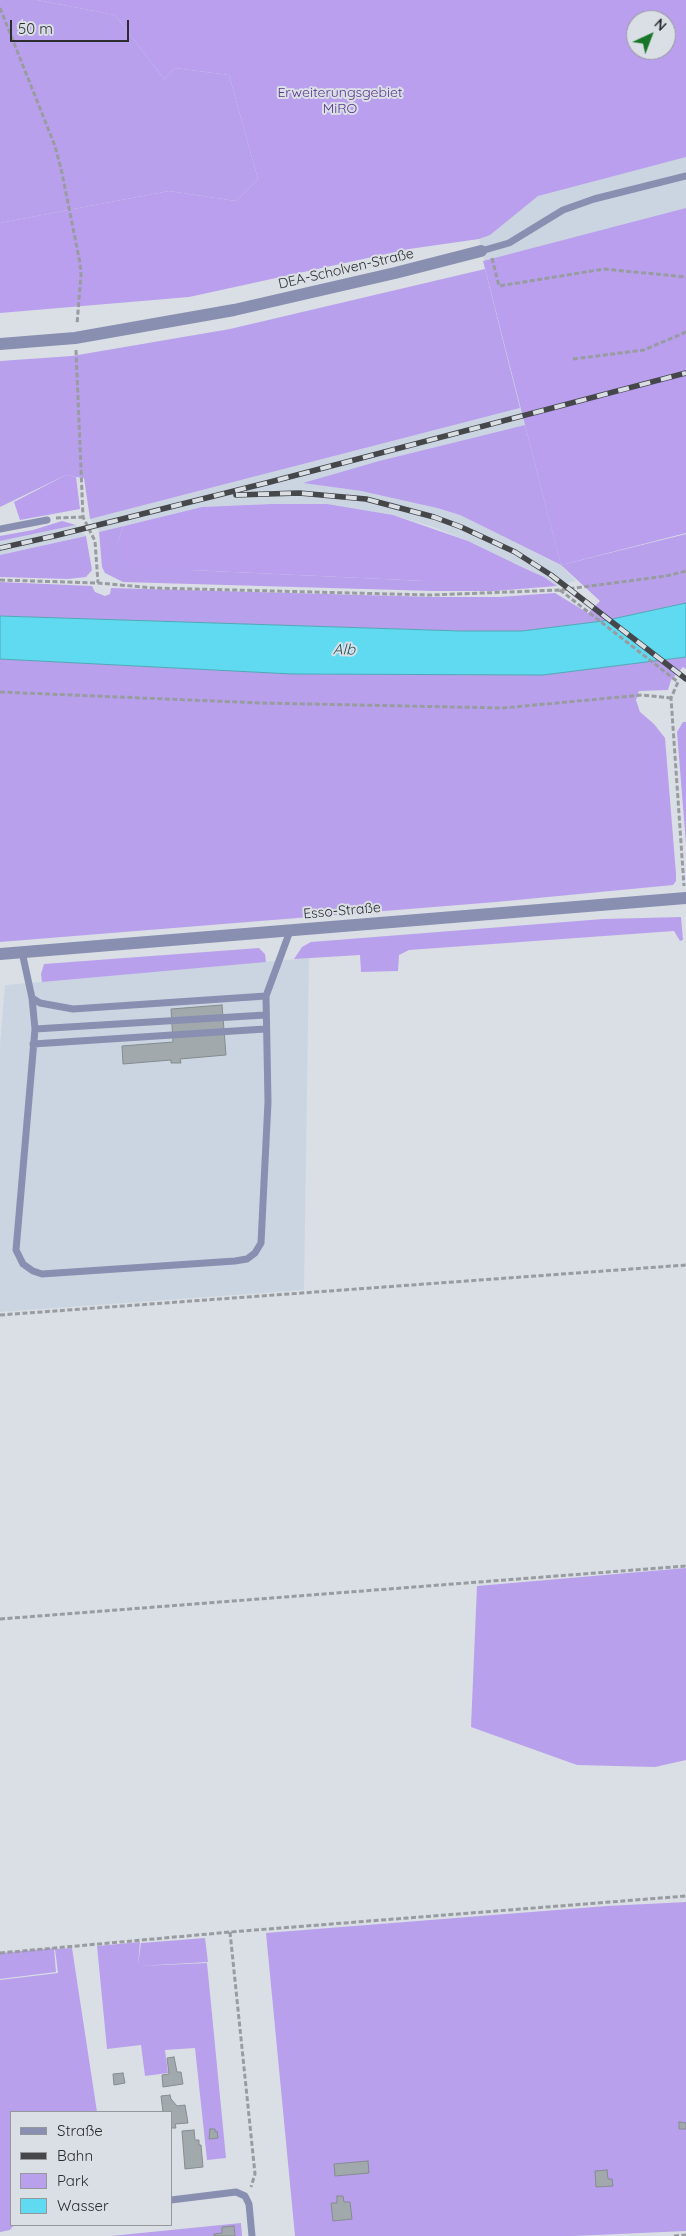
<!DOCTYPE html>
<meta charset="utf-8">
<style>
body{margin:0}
#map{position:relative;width:686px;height:2236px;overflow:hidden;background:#dadfe5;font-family:Quicksand,sans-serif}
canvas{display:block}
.legend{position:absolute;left:10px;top:2111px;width:162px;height:115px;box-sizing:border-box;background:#dadfe5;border:1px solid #94989d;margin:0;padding:6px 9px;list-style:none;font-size:15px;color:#2b2d30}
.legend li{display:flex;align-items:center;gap:10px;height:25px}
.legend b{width:25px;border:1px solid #94989d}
.north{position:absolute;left:626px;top:10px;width:50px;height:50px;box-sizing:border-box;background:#dadfe5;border:1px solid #94989d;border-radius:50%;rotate:43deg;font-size:14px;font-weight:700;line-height:20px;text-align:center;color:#2b2d30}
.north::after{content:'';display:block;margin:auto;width:18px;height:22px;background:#177727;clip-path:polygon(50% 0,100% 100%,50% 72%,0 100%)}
.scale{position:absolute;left:10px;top:20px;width:119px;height:22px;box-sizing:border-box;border:2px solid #2b2d30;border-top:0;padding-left:6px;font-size:15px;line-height:18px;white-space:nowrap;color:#2b2d30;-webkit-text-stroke:4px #dadfe5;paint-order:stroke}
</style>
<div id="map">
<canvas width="686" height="2236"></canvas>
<ul class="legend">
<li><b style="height:6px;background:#898fb1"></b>Straße</li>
<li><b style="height:6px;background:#45474a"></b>Bahn</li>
<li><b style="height:14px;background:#b9a0ec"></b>Park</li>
<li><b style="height:14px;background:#60daf0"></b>Wasser</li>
</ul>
<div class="north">N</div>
<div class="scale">50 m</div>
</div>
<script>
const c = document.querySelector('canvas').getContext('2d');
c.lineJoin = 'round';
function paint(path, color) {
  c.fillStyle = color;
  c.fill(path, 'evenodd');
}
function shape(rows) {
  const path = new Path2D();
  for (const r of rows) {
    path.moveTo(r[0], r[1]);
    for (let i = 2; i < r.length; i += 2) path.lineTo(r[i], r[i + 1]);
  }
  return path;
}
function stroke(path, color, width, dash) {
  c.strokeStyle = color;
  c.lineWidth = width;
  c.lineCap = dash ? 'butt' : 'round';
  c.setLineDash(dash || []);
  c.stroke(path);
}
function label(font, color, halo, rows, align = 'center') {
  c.font = font + ' Quicksand,sans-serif';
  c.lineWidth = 4;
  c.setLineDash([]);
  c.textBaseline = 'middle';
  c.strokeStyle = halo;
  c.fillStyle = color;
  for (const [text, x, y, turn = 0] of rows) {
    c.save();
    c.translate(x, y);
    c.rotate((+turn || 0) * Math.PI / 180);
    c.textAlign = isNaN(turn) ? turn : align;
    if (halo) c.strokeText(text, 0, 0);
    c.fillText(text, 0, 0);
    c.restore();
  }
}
paint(shape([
 [415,0,686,0,686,533,561,565,576,581,557,586,544,577,468,541,433,527,393,515,327,504,271,504,202,507,99,532,90,519,520,408,479,239],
 [636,20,666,20,666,50,636,50],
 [525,425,560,565,460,515,437,508,361,491,305,483,379,461],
 [76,525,86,536,0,555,0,541],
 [309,958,304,1290,0,1312,0,1045,5,985]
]), '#cbd5e1');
paint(shape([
 [0,0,37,0,115,15,164,79,175,68,229,75,258,179,236,201,169,191,0,223],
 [485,269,520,408,90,519,84,478,76,477,66,475,0,507,0,361,72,356,230,329],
 [525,425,561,565,686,534,686,603,603,621,522,631,460,631,0,616,0,582,92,586,95,592,105,596,110,594,111,588,435,597,499,597,555,593,588,613,600,601,561,565,460,515,437,508,361,491,303,483,379,461],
 [62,521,76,525,0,541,0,536,33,530],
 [124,526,117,543,140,570,190,570,426,581,522,571,522,567,544,577,557,586,495,591,433,591,123,582,105,573,102,567,99,532],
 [86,536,92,570,86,577,68,579,0,577,0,555],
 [686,657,686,669,683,667,671,680,668,690,639,691,636,700,640,712,654,724,665,738,676,874,676,881,673,885,496,902,0,942,0,659,292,674,543,675],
 [683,722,686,722,686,844,677,732],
 [681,917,683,940,680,941,674,931,409,950,399,955,398,971,361,972,360,955,294,959,302,947,311,942,603,919],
 [259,948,265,954,266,962,42,982,41,974,44,964],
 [686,1568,686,1760,655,1767,577,1765,471,1727,477,1586],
 [686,1902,686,2231,573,2236,295,2236,266,1933,607,1906],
 [205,1938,208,1962,139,1966,207,1963,226,2158,207,2160,195,2048,165,2050,168,2073,145,2076,141,2045,107,2049,97,1946,140,1942,138,1964,141,1943],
 [54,1948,56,1972,0,1979,0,1953],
 [72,1948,97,2112,11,2112,11,2225,14,2225,10,2230,0,2232,0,1980,58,1973,55,1949],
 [241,2223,242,2236,111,2236]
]), '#b9a0ec');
paint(shape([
 [37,0,686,0,686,157,538,196,490,235,479,239,409,249,189,297,0,313,0,223,169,191,236,201,258,179,229,75,175,68,164,79,115,15],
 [636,20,666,20,666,50,636,50],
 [686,208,686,533,561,565,483,261],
 [66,475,76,477,80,509,20,520,14,502],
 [271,504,327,504,393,515,468,541,522,567,522,571,518,577,508,581,426,581,190,570,140,570,128,566,119,560,117,543,124,526,202,507]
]), '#b99fed');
const water = shape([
 [686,603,686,657,543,675,292,674,0,659,0,616,460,631,522,631,603,621,686,603]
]);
paint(water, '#60daf0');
stroke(water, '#50a6b6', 1);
const building = shape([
 [222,1005,226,1055,180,1059,181,1063,171,1063,171,1060,123,1064,122,1046,173,1042,171,1009,222,1005],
 [174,2057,177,2072,181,2072,183,2084,163,2087,162,2075,169,2074,167,2058,174,2057],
 [123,2073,125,2083,114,2085,113,2074,123,2073],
 [170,2095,171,2099,177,2106,185,2105,188,2123,175,2124,176,2128,171,2128,171,2112,163,2112,161,2096,170,2095],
 [679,2122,686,2123,686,2129,679,2129,679,2122],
 [210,2129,215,2129,215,2132,217,2131,218,2138,209,2139,210,2129],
 [194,2130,195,2140,199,2140,199,2145,201,2145,203,2167,185,2169,182,2131,194,2130],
 [368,2161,369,2173,335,2176,334,2164,368,2161],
 [607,2170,608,2179,612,2179,613,2186,596,2187,595,2171,607,2170],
 [337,2196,343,2196,344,2202,350,2202,352,2219,333,2221,331,2203,337,2203,337,2196],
 [234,2226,235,2236,214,2236,214,2234,222,2233,222,2227,234,2226]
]);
paint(building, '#a1a9ad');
stroke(building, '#858c91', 1);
stroke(shape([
 [0,8,55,146,62,173,80,263,81,275,77,324],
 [492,258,499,286,604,269,686,277],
 [76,350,83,517,95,541,98,583],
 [573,359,644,350,686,332],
 [56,518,83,517],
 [0,580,98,583,154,588,431,595,560,590,666,576,686,571],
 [560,590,678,682,671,698,684,886],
 [0,692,261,703,503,708,642,695,671,698],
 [0,1315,686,1265],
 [0,1619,686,1566],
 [230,1932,255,2174,251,2187],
 [0,1953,230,1932,686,1896],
 [674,2236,686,2235]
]), '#989ca0', 3, [5, 2.5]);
stroke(shape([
 [481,251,509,243,563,210,594,199,686,176],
 [0,529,47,520],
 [22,952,32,998,35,1029,16,1250,23,1264,33,1271,42,1274,235,1261,247,1259,255,1253,261,1243,268,1102,266,996,290,931],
 [32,998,40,1003,73,1009,266,996],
 [35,1029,265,1015],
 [33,1044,265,1029],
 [171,2200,236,2192,245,2196,249,2204,252,2236]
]), '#898fb1', 7);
stroke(shape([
 [0,344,75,338,234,310,395,273,481,251],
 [0,954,686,898]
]), '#898fb1', 12);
const rail = shape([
 [236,495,299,493,366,499,434,517,461,527,515,552,551,575,686,679],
 [0,548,54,536,270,482,686,373]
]);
stroke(rail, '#45474a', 5.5);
stroke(rail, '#dadfe5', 4, [11]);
label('14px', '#58348d', '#dadfe5', [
 ["Erweiterungsgebiet",340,93],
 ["MiRO",340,109]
]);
label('14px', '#2b2d30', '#dadfe5', [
 ["DEA-Scholven-Straße",346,269,-13],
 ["Esso-Straße",342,911,-5]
]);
label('italic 15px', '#21555f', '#dadfe5', [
 ["Alb",344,650,1]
]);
</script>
